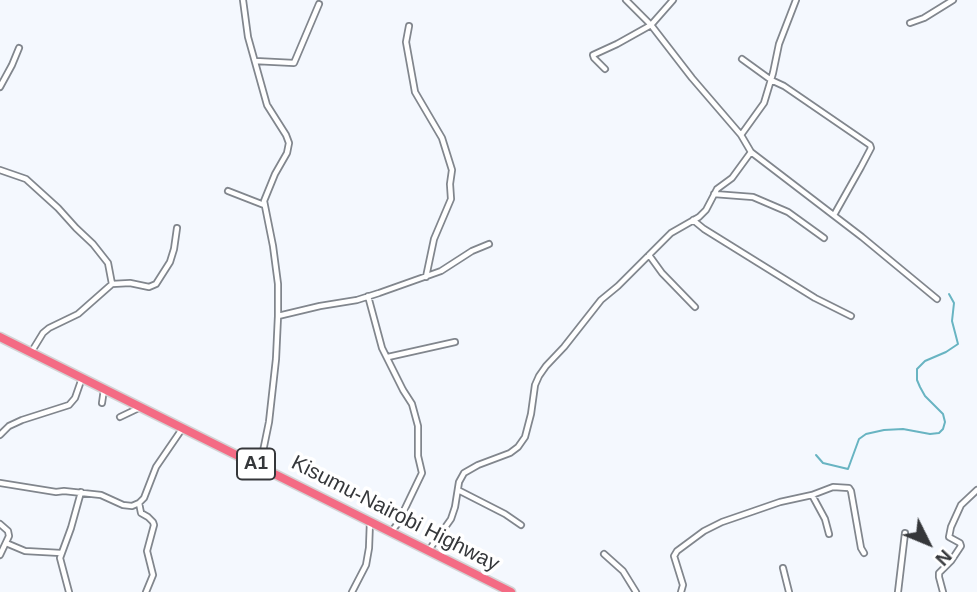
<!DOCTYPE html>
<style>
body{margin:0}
#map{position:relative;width:977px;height:592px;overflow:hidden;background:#f4f8fe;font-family:Helvetica,sans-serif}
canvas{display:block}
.north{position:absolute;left:893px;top:508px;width:70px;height:70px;-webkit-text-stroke:5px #fff;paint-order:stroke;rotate:133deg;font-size:19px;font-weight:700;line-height:28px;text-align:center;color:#35373a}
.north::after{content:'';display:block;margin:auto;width:24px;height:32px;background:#35373a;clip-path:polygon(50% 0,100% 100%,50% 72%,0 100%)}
</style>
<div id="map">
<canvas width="977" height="592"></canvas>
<div class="north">N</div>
</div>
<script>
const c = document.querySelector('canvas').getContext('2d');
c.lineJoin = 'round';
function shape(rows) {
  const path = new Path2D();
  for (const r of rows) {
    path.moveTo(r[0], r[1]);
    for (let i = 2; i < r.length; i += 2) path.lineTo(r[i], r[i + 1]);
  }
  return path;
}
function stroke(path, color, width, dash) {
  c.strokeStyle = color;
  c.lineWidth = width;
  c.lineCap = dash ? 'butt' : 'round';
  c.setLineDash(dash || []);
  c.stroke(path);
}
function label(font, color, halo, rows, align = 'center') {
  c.font = font + ' Helvetica,sans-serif';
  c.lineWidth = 7;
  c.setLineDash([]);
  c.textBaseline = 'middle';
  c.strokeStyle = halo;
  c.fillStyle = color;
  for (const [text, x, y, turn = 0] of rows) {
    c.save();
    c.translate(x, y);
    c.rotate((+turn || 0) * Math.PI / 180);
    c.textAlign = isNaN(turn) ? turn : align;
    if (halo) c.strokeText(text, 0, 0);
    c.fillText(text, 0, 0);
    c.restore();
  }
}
stroke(shape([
 [816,455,823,463,848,469,859,439,866,434,884,430,903,429,930,434,939,433,943,429,945,422,943,414,925,396,920,387,917,380,917,369,925,361,946,352,958,344,952,321,954,303,949,294]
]), '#68b4c2', 2);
const street = shape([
 [243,0,248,37,267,105,286,135,289,143,287,153,275,174,264,201,273,246,278,284,278,316,276,359,269,422,260,466],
 [626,0,651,25,692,78,741,135,751,152,862,237,937,299],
 [910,23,924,18,953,0],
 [409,26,406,42,415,92,442,138,452,170,450,184,451,199,434,239,426,277],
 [742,59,771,80,784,86,870,145,871,148,861,167,834,215],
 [255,61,294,63,319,4],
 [605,69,594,58,593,55,617,44,651,25,673,0],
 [0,87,12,65,19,48],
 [741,135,764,103,773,73,779,44,796,0],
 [0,170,26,179,58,208,76,228,93,244,108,263,112,284],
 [228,191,264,205],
 [714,194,753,197,788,212,824,238],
 [693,220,704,229,815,298,851,316],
 [649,255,662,273,695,307],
 [368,296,382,348,403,390,412,404,418,426,418,456,422,473,398,523,392,531],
 [278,316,320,306,357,300,379,293,441,271,472,251,489,244],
 [32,351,43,333,49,328,78,314,112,284,130,283,149,287,156,284,170,262,174,249,177,228],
 [388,357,455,342],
 [102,403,104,389],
 [120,417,141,407],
 [0,435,9,426,22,420,69,405,75,398,82,378],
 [0,483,56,492,64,491,101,495,123,505,132,506,139,503,144,498,156,467,182,429],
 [458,490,505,514,521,525],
 [812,495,825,519,829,534],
 [139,503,141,513,148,517,153,522,154,525,147,551,153,575,146,592],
 [0,524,8,531,9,536,0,555],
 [6,543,25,551,61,553],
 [429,550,451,519,455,507,459,482,464,473,478,465,510,453,518,447,525,437,531,414,535,385,539,376,546,366,564,347,601,300,618,286,671,233,699,217,706,210,717,189,732,178,751,152],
 [604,554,623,571,636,592],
 [783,568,789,592],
 [69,592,60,558,71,528,81,492],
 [352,592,366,565,369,548,370,521],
 [681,592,683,585,674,556,677,551,704,531,722,522,754,511,780,502,812,495,833,487,849,488,851,491,861,548,864,553],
 [898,592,905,533],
 [943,592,939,577,939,573,951,561,961,546,960,543,949,537,951,527,961,505,977,490]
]);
const highway = shape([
 [0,337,511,592]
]);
stroke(street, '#81868d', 8);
stroke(highway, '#d3d3d4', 11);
stroke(street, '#fff', 4.5);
stroke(highway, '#f46b84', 8);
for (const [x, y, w] of [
 [256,464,38]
]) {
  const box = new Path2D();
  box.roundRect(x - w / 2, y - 15.5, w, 31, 5);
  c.fillStyle = '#fff';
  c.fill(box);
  stroke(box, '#35373a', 2);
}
label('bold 19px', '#35373a', null, [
 ["A1",256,464]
]);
label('21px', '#35373a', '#fff', [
 ["Kisumu-Nairobi Highway",395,514,27]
]);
</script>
